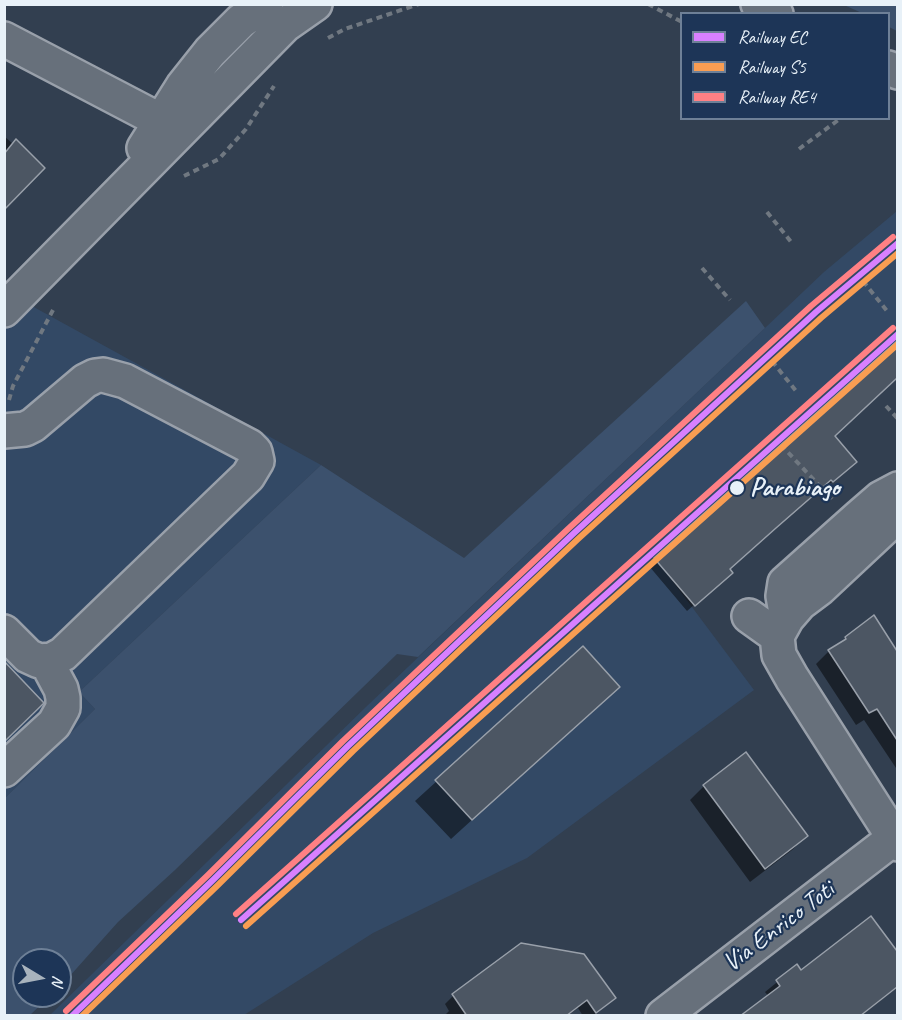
<!DOCTYPE html>
<style>
body{margin:0}
#map{position:relative;width:902px;height:1020px;overflow:hidden;background:#323f50;font-family:Caveat,sans-serif}
canvas{display:block}
.frame{position:absolute;inset:0;border:6px solid #e8f1f8;pointer-events:none}
.legend{position:absolute;left:680px;top:12px;width:210px;height:108px;box-sizing:border-box;background:#1d3557;border:2px solid #6e8097;margin:0;padding:8px 10px;list-style:none;font-size:18px;color:#e8f1f8}
.legend li{display:flex;align-items:center;gap:12px;height:30px}
.legend b{width:30px;border:2px solid #6e8097}
.north{position:absolute;left:12px;top:948px;width:60px;height:60px;box-sizing:border-box;background:#1d3557;border:2px solid #6e8097;border-radius:50%;rotate:100deg;font-size:16px;font-weight:700;line-height:24px;text-align:center;color:#e8f1f8}
.north::after{content:'';display:block;margin:auto;width:21px;height:27px;background:#a8b3bd;clip-path:polygon(50% 0,100% 100%,50% 72%,0 100%)}
</style>
<div id="map">
<canvas width="902" height="1020"></canvas>
<div class="frame"></div>
<ul class="legend">
<li><b style="height:8px;background:#d880ff"></b>Railway EC</li>
<li><b style="height:8px;background:#f99d52"></b>Railway S5</li>
<li><b style="height:8px;background:#ff8084"></b>Railway RE4</li>
</ul>
<div class="north">N</div>
</div>
<script>
const c = document.querySelector('canvas').getContext('2d');
c.lineJoin = 'round';
function paint(path, color) {
  c.fillStyle = color;
  c.fill(path, 'evenodd');
}
function shape(rows) {
  const path = new Path2D();
  for (const r of rows) {
    path.moveTo(r[0], r[1]);
    for (let i = 2; i < r.length; i += 2) path.lineTo(r[i], r[i + 1]);
  }
  return path;
}
function stroke(path, color, width, dash) {
  c.strokeStyle = color;
  c.lineWidth = width;
  c.lineCap = dash ? 'butt' : 'round';
  c.setLineDash(dash || []);
  c.stroke(path);
}
function label(font, color, halo, rows, align = 'center') {
  c.font = font + ' Caveat,sans-serif';
  c.lineWidth = 4.5;
  c.setLineDash([]);
  c.textBaseline = 'middle';
  c.strokeStyle = halo;
  c.fillStyle = color;
  for (const [text, x, y, turn = 0] of rows) {
    c.save();
    c.translate(x, y);
    c.rotate((+turn || 0) * Math.PI / 180);
    c.textAlign = isNaN(turn) ? turn : align;
    if (halo) c.strokeText(text, 0, 0);
    c.fillText(text, 0, 0);
    c.restore();
  }
}
paint(shape([
 [897,211,897,378,835,436,788,468,668,575,754,690,527,858,373,933,244,1015,49,1016,368,705,629,457,824,272],
 [21,300,321,465,79,692,95,709,5,798,4,326]
]), '#334965');
paint(shape([
 [844,5,897,5,897,31,889,27,888,14,862,13],
 [746,301,765,328,418,657,397,654,175,870,118,922,60,987,60,960,24,960,24,996,50,996,30,1015,5,1015,5,798,95,709,79,692,321,465,464,558]
]), '#3c516d');
paint(shape([
 [4,136,13,144,4,207],
 [898,343,898,377,833,436,848,468,825,488,823,486,728,570,724,579,687,611,649,566],
 [873,617,898,654,898,771,864,720,856,725,816,664,829,651],
 [583,648,618,687,451,839,415,801],
 [704,786,806,836,792,850,750,882,690,800],
 [871,918,898,953,898,987,861,1016,769,997,765,992,797,966,801,972],
 [453,996,614,998,593,1016,583,1016,578,1008,567,1016,444,1016,449,1011,445,1004]
]), '#0007');
const building = shape([
 [16,139,45,168,4,210,4,154,16,139],
 [897,341,897,378,835,436,857,462,833,482,831,480,776,528,730,569,733,573,695,606,654,558,897,341],
 [874,615,897,651,897,740,877,709,869,713,828,650,846,639,845,637,874,615],
 [583,646,620,687,472,820,435,780,583,646],
 [4,661,44,703,4,742,4,661],
 [746,752,808,836,765,869,703,785,746,752],
 [871,916,897,951,897,987,860,1016,740,1016,780,986,776,980,797,964,801,970,871,916],
 [521,943,584,954,616,998,596,1013,587,1000,566,1016,467,1016,452,994,521,943]
]);
paint(building, '#4c5663');
stroke(building, '#99a0aa', 1.5);
const minor = shape([
 [758,4,776,14],
 [4,39,161,121,182,129],
 [888,68,898,72],
 [144,148,183,86,210,52,241,21,266,4],
 [4,310,285,25,315,4],
 [4,431,25,429,33,425,85,381,95,376,103,375,125,381,249,446,255,452,257,461,248,476,63,654,52,660,39,661,28,656,4,632],
 [898,515,820,588,800,603,787,618,777,636,779,655,792,678,898,844],
 [749,616,777,636],
 [787,618,783,596,785,583,859,517,881,498,898,489],
 [4,770,54,724,63,708,63,698,61,689,46,661],
 [663,1016,894,838]
]);
stroke(minor, '#99a0aa', 38);
stroke(shape([
 [648,4,682,22],
 [328,38,345,29,419,4],
 [799,149,841,118],
 [184,176,219,159,246,129,274,86],
 [767,212,792,243],
 [702,268,730,300],
 [863,281,887,311],
 [772,361,796,391],
 [9,400,13,386,53,310],
 [886,406,898,419],
 [781,445,832,499]
]), '#707881', 4, [6, 4.5]);
stroke(minor, '#67707b', 33);
stroke(shape([
 [241,920,898,334],
 [72,1016,213,880,348,746,573,534,816,312,898,243]
]), '#d880ff', 6);
stroke(shape([
 [246,926,898,344],
 [82,1016,218,885,353,751,578,539,821,318,898,253]
]), '#f99d52', 6);
stroke(shape([
 [236,914,893,328],
 [66,1011,208,875,343,741,568,529,811,306,893,237]
]), '#ff8084', 6);
for (const [x, y, r, color] of [
 [737,488,8,"#e8f1f8"]
]) {
  const dot = new Path2D();
  dot.arc(x, y, r, 0, 2 * Math.PI);
  c.fillStyle = color;
  c.fill(dot);
  stroke(dot, '#1d3557', 2);
}
label('bold 26px', '#e8f1f8', '#1d3557', [
 ["Parabiago",750,488]
], 'left');
label('26px', '#e8f1f8', '#1d3557', [
 ["Via Enrico Toti",779,927,-37]
]);
</script>
